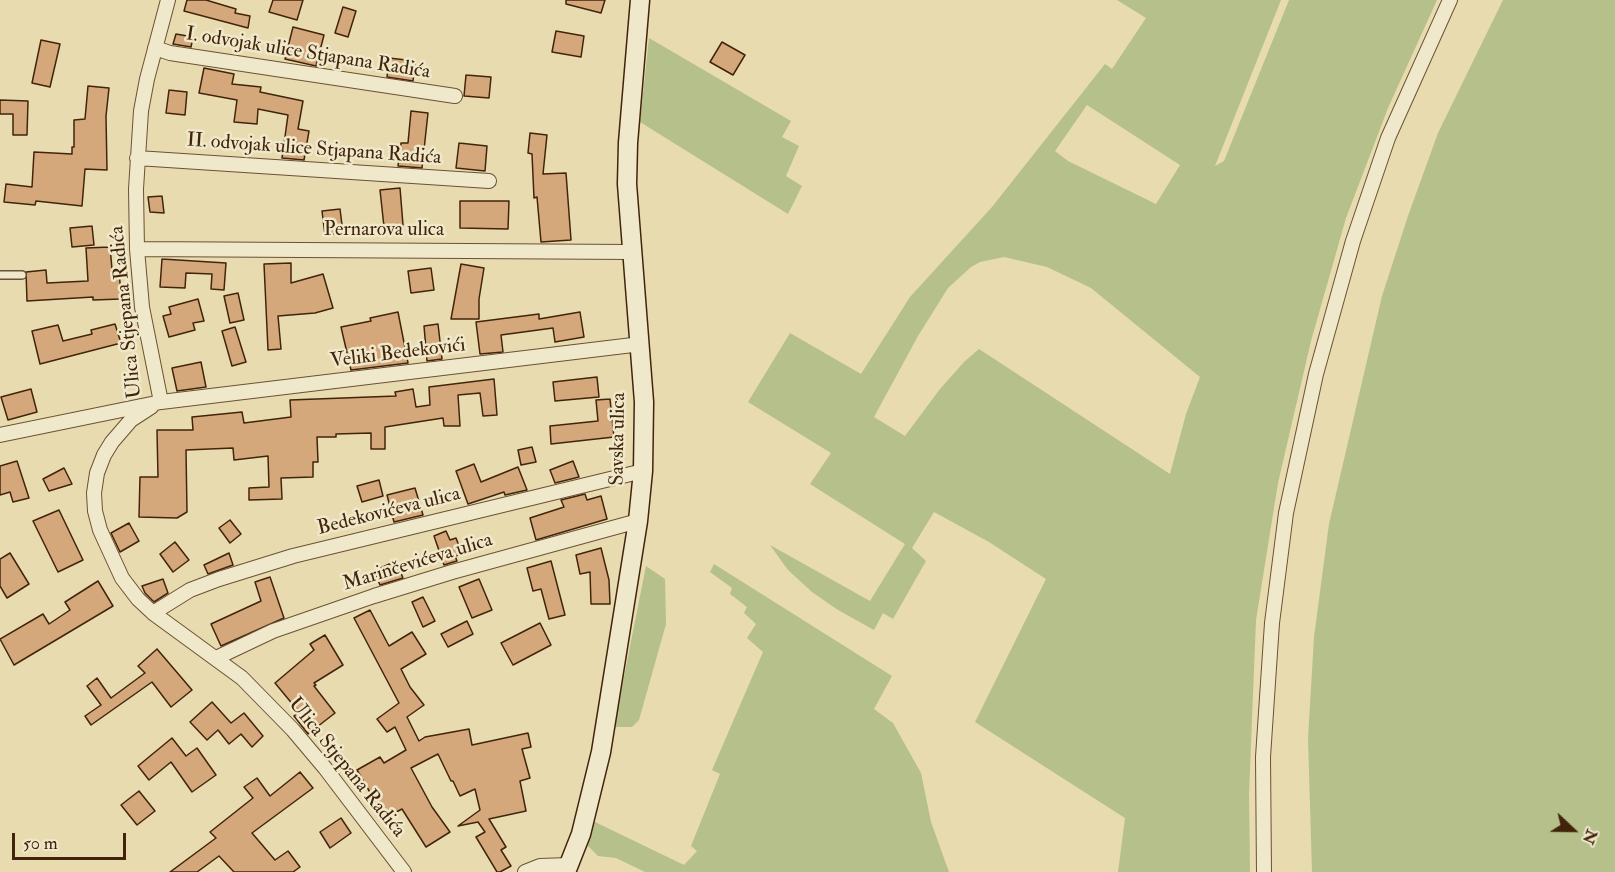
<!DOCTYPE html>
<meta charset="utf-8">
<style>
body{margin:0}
#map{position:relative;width:1615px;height:872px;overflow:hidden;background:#e7dbaf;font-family:"IM FELL Double Pica",serif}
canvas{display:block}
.north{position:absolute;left:1543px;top:800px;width:60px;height:60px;-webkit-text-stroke:4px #efe8cb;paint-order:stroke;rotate:112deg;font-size:16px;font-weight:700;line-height:24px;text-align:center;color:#42240b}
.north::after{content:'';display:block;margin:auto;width:21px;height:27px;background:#42240b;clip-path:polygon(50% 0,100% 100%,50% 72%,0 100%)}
.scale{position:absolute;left:12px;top:833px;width:114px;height:27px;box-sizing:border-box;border:3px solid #42240b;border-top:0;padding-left:8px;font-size:18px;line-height:21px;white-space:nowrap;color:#42240b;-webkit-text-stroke:4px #efe8cb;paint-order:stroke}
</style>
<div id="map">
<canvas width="1615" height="872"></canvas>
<div class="north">N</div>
<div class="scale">50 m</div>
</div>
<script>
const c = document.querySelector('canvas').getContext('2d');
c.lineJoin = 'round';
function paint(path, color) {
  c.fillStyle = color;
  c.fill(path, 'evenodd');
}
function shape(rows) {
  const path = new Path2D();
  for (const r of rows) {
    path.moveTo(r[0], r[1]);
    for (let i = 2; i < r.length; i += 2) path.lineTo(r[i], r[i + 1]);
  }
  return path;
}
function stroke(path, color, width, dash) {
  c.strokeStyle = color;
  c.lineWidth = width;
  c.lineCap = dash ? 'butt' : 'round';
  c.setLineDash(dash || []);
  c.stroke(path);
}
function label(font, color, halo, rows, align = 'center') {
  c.font = font + ' "IM FELL Double Pica",serif';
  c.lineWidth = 5;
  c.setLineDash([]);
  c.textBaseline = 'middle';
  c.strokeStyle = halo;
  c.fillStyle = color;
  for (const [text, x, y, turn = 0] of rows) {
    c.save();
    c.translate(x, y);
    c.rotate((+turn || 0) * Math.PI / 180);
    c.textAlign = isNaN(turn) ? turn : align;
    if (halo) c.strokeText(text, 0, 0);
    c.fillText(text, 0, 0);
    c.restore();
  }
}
paint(shape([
 [1117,0,1281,0,1215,166,1224,161,1289,0,1437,0,1388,108,1346,218,1311,341,1278,483,1256,620,1249,794,1250,872,1118,872,1125,818,975,722,1046,579,989,542,934,512,912,548,926,561,893,619,883,613,874,630,838,610,812,592,788,570,770,545,870,601,905,544,810,484,831,453,748,402,790,333,861,374,910,297,992,207,1105,64,1112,69,1146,18],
 [1087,105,1180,165,1156,204,1068,161,1055,151],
 [1004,257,1047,267,1091,288,1200,377,1186,414,1170,474,979,349,964,362,940,389,905,436,874,417,918,336,948,288,971,267,980,262],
 [1503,0,1615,0,1615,872,1312,872,1308,739,1314,637,1329,524,1382,296,1408,216,1438,133],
 [649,38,791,121,782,137,799,146,786,176,802,186,788,214,640,122],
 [714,564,892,676,874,709,893,723,921,773,931,822,949,872,645,872,616,858,598,856,586,844,593,821,684,865,697,851,691,846,720,774,712,770,763,652,747,638,756,624,744,613,747,607,730,594,732,588,710,572],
 [646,566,665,579,666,624,639,720,632,727,614,727]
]), '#b5c08b');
const building = shape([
 [187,0,206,0,236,9,235,13,250,16,248,28,184,11,187,0],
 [273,0,303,0,297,20,269,12,273,0],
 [566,0,605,0,601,13,566,4,566,0],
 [343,7,356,11,348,37,335,33,343,7],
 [293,27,324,35,316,66,285,59,293,27],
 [556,31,584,36,581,57,552,52,556,31],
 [176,34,193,37,191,47,173,44,176,34],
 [41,40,60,44,50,87,32,83,41,40],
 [722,42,745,55,733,75,710,62,722,42],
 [389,58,415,61,413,81,387,77,389,58],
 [204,68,234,74,232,84,261,87,260,92,303,101,298,129,309,131,304,160,282,158,288,115,258,109,257,124,234,122,237,100,199,93,204,68],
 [466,75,491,77,489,98,464,96,466,75],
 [88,86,109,88,106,116,107,170,85,169,82,206,36,201,35,205,4,202,6,184,32,187,34,152,72,154,72,147,74,147,74,120,85,119,88,86],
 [169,90,187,92,185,115,166,113,169,90],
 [0,100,28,101,27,135,13,135,13,114,0,114,0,100],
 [411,111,428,113,422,168,398,166,401,143,408,143,411,111],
 [530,133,547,135,543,174,566,173,571,240,541,242,537,197,534,198,532,154,528,153,530,133],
 [459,143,487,146,485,171,456,168,459,143],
 [400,188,403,225,384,227,380,190,400,188],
 [162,196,164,213,150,212,148,197,162,196],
 [460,201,509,201,508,229,460,228,460,201],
 [340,209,343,233,325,235,322,211,340,209],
 [92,226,94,245,72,247,70,228,92,226],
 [110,247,112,269,119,268,121,299,93,300,93,297,27,301,26,272,46,270,47,283,88,281,86,248,110,247],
 [162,259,226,263,224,290,211,289,212,274,186,273,185,288,160,287,162,259],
 [291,263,291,283,323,274,333,308,315,313,278,316,281,349,268,350,264,264,291,263],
 [461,264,484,268,479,299,479,319,451,319,461,264],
 [431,268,434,290,411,293,408,271,431,268],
 [238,293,244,320,230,323,224,296,238,293],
 [198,299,204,321,193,323,195,330,169,337,163,316,171,314,169,307,198,299],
 [398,312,408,363,351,370,341,327,371,321,370,318,398,312],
 [580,312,584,337,555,342,553,328,501,335,503,352,480,354,476,322,539,314,539,319,580,312],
 [115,324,121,343,40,364,32,331,58,325,63,341,92,334,91,330,115,324],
 [438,324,442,359,427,361,424,326,438,324],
 [235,327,246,362,232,366,222,331,235,327],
 [201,362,206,387,177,391,172,368,201,362],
 [597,377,599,397,555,401,553,382,597,377],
 [494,379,497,415,483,416,480,393,458,395,460,426,444,426,443,418,385,427,385,449,371,449,371,433,336,434,336,437,317,437,318,462,313,462,313,477,281,478,282,499,249,500,249,488,269,487,268,456,234,460,233,448,186,450,187,512,177,518,139,517,140,477,158,477,157,430,193,430,192,417,242,412,244,423,291,417,290,400,396,396,395,392,413,389,416,407,430,405,429,387,494,379],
 [31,389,37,412,8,420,1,397,31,389],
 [610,399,614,437,551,444,550,426,598,421,596,400,610,399],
 [532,447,536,462,521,465,518,450,532,447],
 [17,461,29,498,13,502,10,492,0,495,0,466,17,461],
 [573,461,579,477,555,483,550,470,573,461],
 [474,464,481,482,518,467,527,490,505,495,504,492,468,504,456,471,474,464],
 [64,468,72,484,49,491,43,479,64,468],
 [379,480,383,496,362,502,357,486,379,480],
 [415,488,423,515,394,522,387,495,415,488],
 [585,494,587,500,601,496,607,519,536,540,530,518,564,507,561,500,585,494],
 [59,510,83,560,58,572,33,521,59,510],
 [230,520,241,534,230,543,219,528,230,520],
 [129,523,139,541,120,552,111,533,129,523],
 [446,531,450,540,456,538,462,554,455,556,457,561,444,565,434,536,446,531],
 [175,542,189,560,173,572,160,554,175,542],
 [601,548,609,580,610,604,591,604,590,572,580,574,576,555,601,548],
 [10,553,29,584,7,598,0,586,0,559,10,553],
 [229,553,233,565,208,574,204,565,229,553],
 [396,561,403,578,380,585,374,571,396,561],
 [551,561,565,615,549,619,541,589,533,591,527,568,551,561],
 [270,577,284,618,221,646,211,624,261,601,255,582,270,577],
 [163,579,168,593,154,602,145,593,142,586,163,579],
 [479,579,492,610,472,618,459,587,479,579],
 [98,581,113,606,14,665,0,639,43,614,49,624,70,610,65,602,98,581],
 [423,597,435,621,423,627,412,602,423,597],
 [370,610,389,646,412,632,426,654,401,669,410,687,424,705,407,717,419,741,425,737,469,729,472,745,528,733,531,747,522,749,530,778,520,781,526,811,489,819,506,847,501,850,511,866,500,872,497,872,476,837,485,832,478,822,458,826,480,810,475,789,460,796,453,781,451,781,438,754,411,768,432,807,450,832,426,847,402,809,381,820,371,803,375,801,357,770,380,757,384,763,406,750,395,727,387,732,377,719,399,703,354,618,370,610],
 [467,621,473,634,448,647,441,634,467,621],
 [540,623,551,645,513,665,501,643,540,623],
 [325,635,343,665,314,683,316,685,314,686,335,713,308,734,294,716,299,712,275,683,314,650,310,644,325,635],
 [157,649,192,690,171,707,152,682,91,725,85,716,101,705,87,686,97,678,111,698,145,673,138,666,157,649],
 [212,702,231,723,244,713,263,736,252,747,241,734,229,744,218,730,207,740,190,722,212,702],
 [172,738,186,756,197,748,216,775,192,792,171,762,149,780,138,766,172,738],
 [300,772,313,788,252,833,275,860,288,851,300,867,293,872,234,872,219,856,197,872,170,872,216,838,210,832,253,798,244,787,257,778,270,796,300,772],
 [139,791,155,811,137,825,121,805,139,791],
 [341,818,351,833,330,848,320,832,341,818]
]);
paint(building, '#d5a87b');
stroke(building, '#42240b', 1.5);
const lane = shape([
 [0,275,22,275]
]);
const street = shape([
 [155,48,170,53,455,96],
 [137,158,489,181],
 [137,249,632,252],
 [161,402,142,307,137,249,136,189,141,111,147,79,168,0],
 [151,407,131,420,112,442,104,455,97,473,94,493,95,511,100,530,122,578,138,599,153,613,242,678,293,730,325,768,404,872],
 [0,435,161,402,641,344],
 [153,613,190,590,219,579,293,556,643,471],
 [216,658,273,631,374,596,452,572,638,521],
 [525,872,540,866,569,865],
 [1264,872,1263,757,1272,623,1286,513,1316,374,1353,241,1388,138,1450,0]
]);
const secondary = shape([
 [566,872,581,834,601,752,638,521,643,471,644,402,627,184,628,143,640,0]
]);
stroke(lane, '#6b5234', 10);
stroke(street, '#6b5234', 16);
stroke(secondary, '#42240b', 21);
stroke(lane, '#efe8cb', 7);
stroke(street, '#efe8cb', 14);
stroke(secondary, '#efe8cb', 18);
label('20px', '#42240b', '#efe8cb', [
 ["I. odvojak ulice Stjapana Radića",308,54,9],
 ["II. odvojak ulice Stjapana Radića",314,150,4],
 ["Pernarova ulica",384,231],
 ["Ulica Stjepana Radića",127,312,-96],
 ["Veliki Bedekovići",398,354,-7],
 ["Savska ulica",619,439,-89],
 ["Bedekovićeva ulica",389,512,-14],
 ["Marinčevićeva ulica",418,563,-17],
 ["Ulica Stjepana Radića",346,768,51]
]);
</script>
